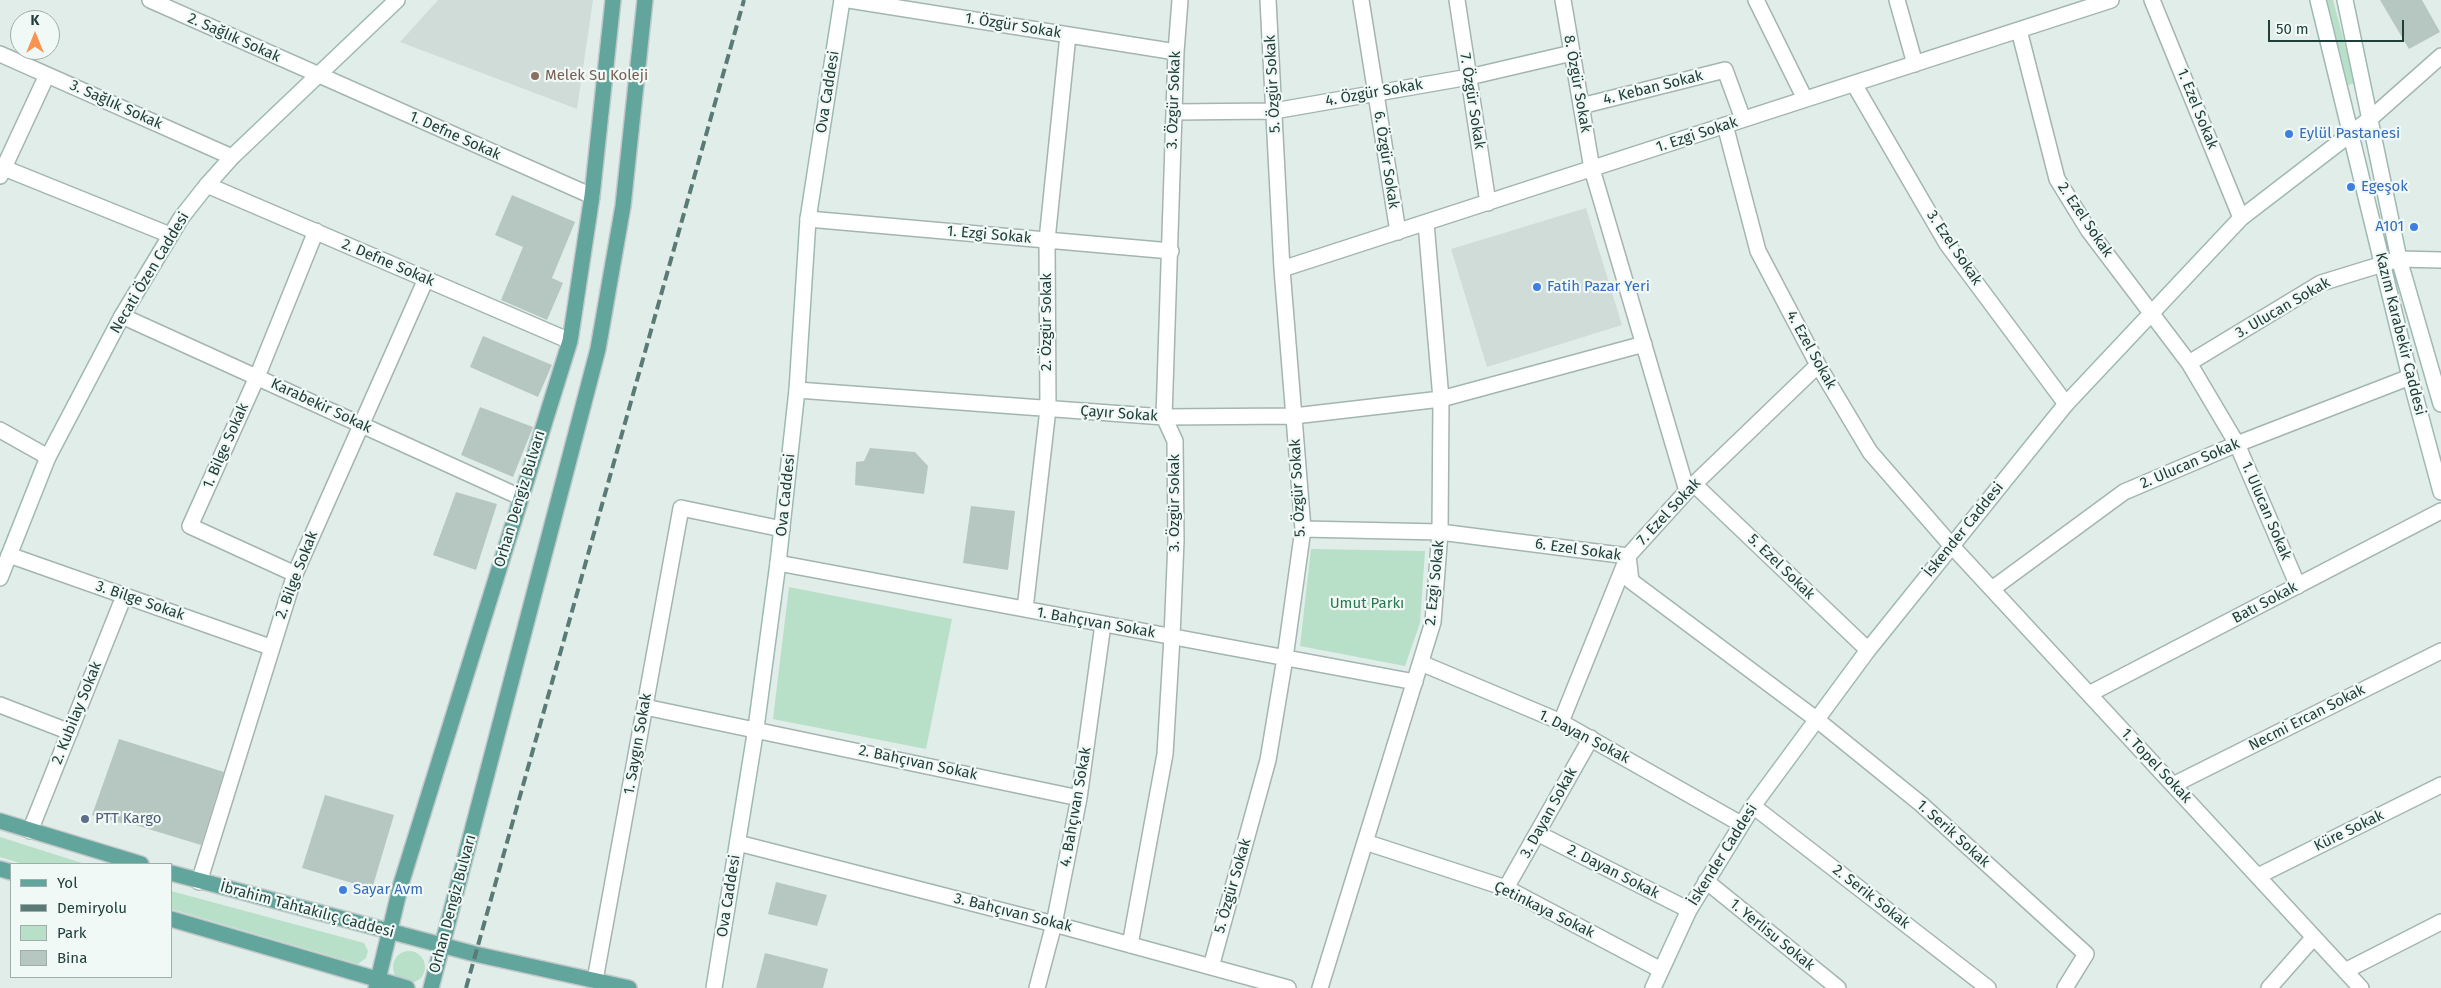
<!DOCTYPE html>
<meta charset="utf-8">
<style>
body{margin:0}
#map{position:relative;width:2441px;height:988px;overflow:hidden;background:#e1ede9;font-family:"Fira Sans",sans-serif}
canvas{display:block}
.legend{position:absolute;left:10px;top:863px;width:162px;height:115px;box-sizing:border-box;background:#f1f9f6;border:1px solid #9daeab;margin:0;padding:6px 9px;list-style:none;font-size:15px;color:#203e3a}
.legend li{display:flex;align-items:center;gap:10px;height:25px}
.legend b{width:25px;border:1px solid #9daeab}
.north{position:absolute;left:10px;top:10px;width:50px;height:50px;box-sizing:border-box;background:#f1f9f6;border:1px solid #9daeab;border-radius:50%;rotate:0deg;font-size:14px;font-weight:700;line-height:20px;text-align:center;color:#203e3a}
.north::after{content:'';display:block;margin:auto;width:18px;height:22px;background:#fb9250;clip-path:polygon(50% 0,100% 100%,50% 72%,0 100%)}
.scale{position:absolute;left:2268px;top:20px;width:136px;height:22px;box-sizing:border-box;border:2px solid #203e3a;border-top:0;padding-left:6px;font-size:15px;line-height:18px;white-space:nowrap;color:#203e3a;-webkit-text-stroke:4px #f1f9f6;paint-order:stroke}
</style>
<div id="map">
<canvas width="2441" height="988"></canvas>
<ul class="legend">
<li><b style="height:6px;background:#62a59d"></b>Yol</li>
<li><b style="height:6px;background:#5a7a76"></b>Demiryolu</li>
<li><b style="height:14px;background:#b8dfc8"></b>Park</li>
<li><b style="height:14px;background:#b6c7c2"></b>Bina</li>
</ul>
<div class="north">K</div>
<div class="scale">50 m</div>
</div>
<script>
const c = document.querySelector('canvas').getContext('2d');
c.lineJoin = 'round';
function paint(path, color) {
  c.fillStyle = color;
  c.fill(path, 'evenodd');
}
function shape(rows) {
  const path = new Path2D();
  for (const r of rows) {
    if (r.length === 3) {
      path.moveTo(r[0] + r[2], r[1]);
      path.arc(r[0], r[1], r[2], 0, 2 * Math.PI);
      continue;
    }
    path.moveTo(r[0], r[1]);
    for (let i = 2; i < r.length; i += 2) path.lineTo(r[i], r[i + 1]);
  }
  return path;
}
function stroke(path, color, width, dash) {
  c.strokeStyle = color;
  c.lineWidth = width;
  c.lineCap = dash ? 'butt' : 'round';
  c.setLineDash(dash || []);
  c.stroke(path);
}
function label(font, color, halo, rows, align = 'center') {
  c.font = font + ' "Fira Sans",sans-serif';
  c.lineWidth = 4.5;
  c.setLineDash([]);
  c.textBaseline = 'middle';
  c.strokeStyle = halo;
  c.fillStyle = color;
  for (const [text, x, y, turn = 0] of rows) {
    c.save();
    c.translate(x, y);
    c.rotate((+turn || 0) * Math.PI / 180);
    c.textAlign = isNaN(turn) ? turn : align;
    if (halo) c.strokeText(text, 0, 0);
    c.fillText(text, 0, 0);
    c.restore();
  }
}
paint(shape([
 [438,0,593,0,577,109,400,42],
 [1586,208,1622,325,1487,367,1451,249]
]), '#cfdcd8');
paint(shape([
 [2327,0,2333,0,2355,83,2348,85],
 [1311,549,1425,551,1420,623,1405,666,1300,646],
 [789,587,952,619,926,749,773,719],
 [0,837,85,864,23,864,0,857],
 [171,891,364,943,368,951,366,958,358,964,171,909],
 [409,967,16]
]), '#b8dfc8');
paint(shape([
 [2380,0,2422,0,2440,32,2409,49],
 [512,195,575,222,552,278,563,283,547,320,501,300,523,247,495,235],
 [483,336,552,365,538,397,470,367],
 [480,407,533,427,513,477,461,455],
 [870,448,915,452,928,466,924,494,855,485,856,462,864,461],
 [456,492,497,504,476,570,433,555],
 [971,506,1015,511,1008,570,963,563],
 [119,739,224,772,201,845,132,824,132,826,92,815],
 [325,795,394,815,372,889,302,868],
 [776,882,827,895,817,926,768,914],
 [765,953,828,969,823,988,756,988]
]), '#b6c7c2');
const street = shape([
 [150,0,592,196],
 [849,0,1176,52],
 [1361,0,1398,232],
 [1457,0,1488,203],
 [1563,0,1592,169,1687,491],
 [1756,0,1805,99],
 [1897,0,1915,64],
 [2152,0,2241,218],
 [2019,30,2057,179,2089,231,2189,363,2237,444,2298,586],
 [0,54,232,157],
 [1854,84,1947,244,2066,404],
 [1581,106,1725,70,1743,119],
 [1174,112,1274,111,1469,77,1572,53],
 [2371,118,2441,56],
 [1725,125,1758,251,1818,365,1870,452,1951,545,2361,988],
 [4,168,170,235],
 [0,176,47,75],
 [207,185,570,341],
 [808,219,1171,251],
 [1282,269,2111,0],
 [122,316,520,497],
 [2189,363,2321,283,2399,259,2441,260],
 [797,390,1164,417,1294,416,1441,399,1644,344],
 [0,430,48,457],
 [1694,484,1868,650],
 [1303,529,1440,532,1628,556,1631,581,1816,719,1921,804,2086,954,2065,988],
 [9,555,270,647],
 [778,563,1415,682],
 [295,574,190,526,257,377,316,231],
 [1992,589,2124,492,2237,444,2410,377],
 [1025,609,1048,409,1047,240,1068,35],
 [1421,663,1561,722,1741,824],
 [2089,694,2441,511],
 [0,705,70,732],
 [645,707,1079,798],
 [1561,722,1628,556,1687,491,1818,365],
 [2173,785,2441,651],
 [1753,806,1988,988],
 [30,831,124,596],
 [1537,833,1689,910],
 [1365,842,1506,888,1661,970],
 [738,843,1054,924,1288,988],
 [2258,876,2441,785],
 [1706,881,1838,988],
 [199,882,295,574,426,279],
 [1506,888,1591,738],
 [1130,945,1165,754,1172,637,1176,541,1175,441,1164,417,1176,52,1180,0],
 [1211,967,1268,760,1285,658,1303,529,1282,269,1268,0],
 [2345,971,2441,922],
 [595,980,681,508,782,529],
 [1037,988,1054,924,1079,798,1103,624],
 [1320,988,1433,622,1440,532,1441,399,1426,223],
 [2269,988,2314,937]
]);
const secondary = shape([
 [2318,0,2410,377,2441,492],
 [2345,0,2399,259,2441,404],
 [0,578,48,457,122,316,181,218,207,185,232,157,397,0],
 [714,988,756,728,778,563,797,390,808,219,842,0],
 [1653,988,1689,910,1753,806,1868,650,2066,404,2241,218,2371,118]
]);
const primary = shape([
 [0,821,141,864],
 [0,869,11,872],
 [171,873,475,954,629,988],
 [171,919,407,988],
 [376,988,401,884,570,341,592,196,613,0],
 [431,988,598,349,623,206,645,0]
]);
stroke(street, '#a3b5b1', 18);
stroke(secondary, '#9eb9b3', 18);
stroke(primary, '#c1c9c8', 18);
stroke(street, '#fff', 15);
stroke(secondary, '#fff', 15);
stroke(primary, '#62a59d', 15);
stroke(shape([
 [466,988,744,0]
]), '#5a7a76', 4, [10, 5]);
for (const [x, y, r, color] of [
 [535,76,5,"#8d6e63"],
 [2289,134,5,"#3f7fe0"],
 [2351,187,5,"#3f7fe0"],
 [2414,227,5,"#3f7fe0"],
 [1537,287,5,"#3f7fe0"],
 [85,819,5,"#5c6f8a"],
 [343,890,5,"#3f7fe0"]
]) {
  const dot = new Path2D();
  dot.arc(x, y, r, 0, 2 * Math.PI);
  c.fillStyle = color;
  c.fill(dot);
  stroke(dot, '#f1f9f6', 2);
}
label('15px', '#203e3a', '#f1f9f6', [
 ["1. Özgür Sokak",1013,26,9],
 ["2. Sağlık Sokak",234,38,24],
 ["5. Özgür Sokak",1273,84,-93],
 ["8. Özgür Sokak",1577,84,80],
 ["4. Keban Sokak",1653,88,-14],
 ["Ova Caddesi",828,92,-81],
 ["4. Özgür Sokak",1374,93,-10],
 ["3. Özgür Sokak",1174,100,-88],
 ["7. Özgür Sokak",1472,101,81],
 ["3. Sağlık Sokak",116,105,24],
 ["1. Ezel Sokak",2197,109,68],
 ["1. Ezgi Sokak",1697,135,-18],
 ["1. Defne Sokak",455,136,24],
 ["6. Özgür Sokak",1386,160,81],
 ["2. Ezel Sokak",2085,220,56],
 ["1. Ezgi Sokak",989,235,5],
 ["3. Ezel Sokak",1954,248,56],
 ["2. Defne Sokak",388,263,23],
 ["Necati Özen Caddesi",150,273,-59],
 ["3. Ulucan Sokak",2283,308,-30],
 ["2. Özgür Sokak",1047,322,-90],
 ["Kazım Karabekir Caddesi",2400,334,76],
 ["4. Ezel Sokak",1811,350,61],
 ["Karabekir Sokak",321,406,25],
 ["Çayır Sokak",1119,414,4],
 ["1. Bilge Sokak",226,446,-66],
 ["2. Ulucan Sokak",2190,464,-23],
 ["5. Özgür Sokak",1298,488,-93],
 ["Ova Caddesi",786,495,-84],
 ["Orhan Dengiz Bulvarı",520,499,-73],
 ["3. Özgür Sokak",1175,503,-90],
 ["1. Ulucan Sokak",2266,511,67],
 ["7. Ezel Sokak",1669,512,-47],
 ["İskender Caddesi",1964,530,-51],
 ["6. Ezel Sokak",1578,550,8],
 ["5. Ezel Sokak",1781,567,44],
 ["2. Bilge Sokak",297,575,-69],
 ["2. Ezgi Sokak",1435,583,-84],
 ["3. Bilge Sokak",140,601,19],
 ["Batı Sokak",2265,603,-28],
 ["1. Bahçıvan Sokak",1096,623,10],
 ["2. Kubilay Sokak",77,713,-68],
 ["Necmi Ercan Sokak",2307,718,-27],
 ["1. Dayan Sokak",1584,737,27],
 ["1. Saygın Sokak",638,744,-80],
 ["2. Bahçıvan Sokak",918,763,12],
 ["1. Topel Sokak",2156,766,47],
 ["4. Bahçıvan Sokak",1076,807,-80],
 ["3. Dayan Sokak",1549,813,-61],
 ["Küre Sokak",2349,831,-26],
 ["1. Serik Sokak",1953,834,42],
 ["İskender Caddesi",1723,855,-58],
 ["2. Dayan Sokak",1613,872,27],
 ["5. Özgür Sokak",1233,886,-74],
 ["Ova Caddesi",729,896,-81],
 ["2. Serik Sokak",1871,897,38],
 ["Orhan Dengiz Bulvarı",453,904,-75],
 ["İbrahim Tahtakılıç Caddesi",307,910,15],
 ["Çetinkaya Sokak",1544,910,26],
 ["3. Bahçıvan Sokak",1013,913,14],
 ["1. Yerlisu Sokak",1772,935,39]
]);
label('15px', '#785e54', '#f1f9f6', [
 ["Melek Su Koleji",545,76]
], 'left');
label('15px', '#366cbe', '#f1f9f6', [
 ["Eylül Pastanesi",2299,134],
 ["Egeşok",2361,187],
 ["A101",2404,227,"right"],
 ["Fatih Pazar Yeri",1547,287],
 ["Sayar Avm",353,890]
], 'left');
label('15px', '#277852', '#f1f9f6', [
 ["Umut Parkı",1367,604]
]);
label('15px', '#4e5e75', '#f1f9f6', [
 ["PTT Kargo",95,819]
], 'left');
</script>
